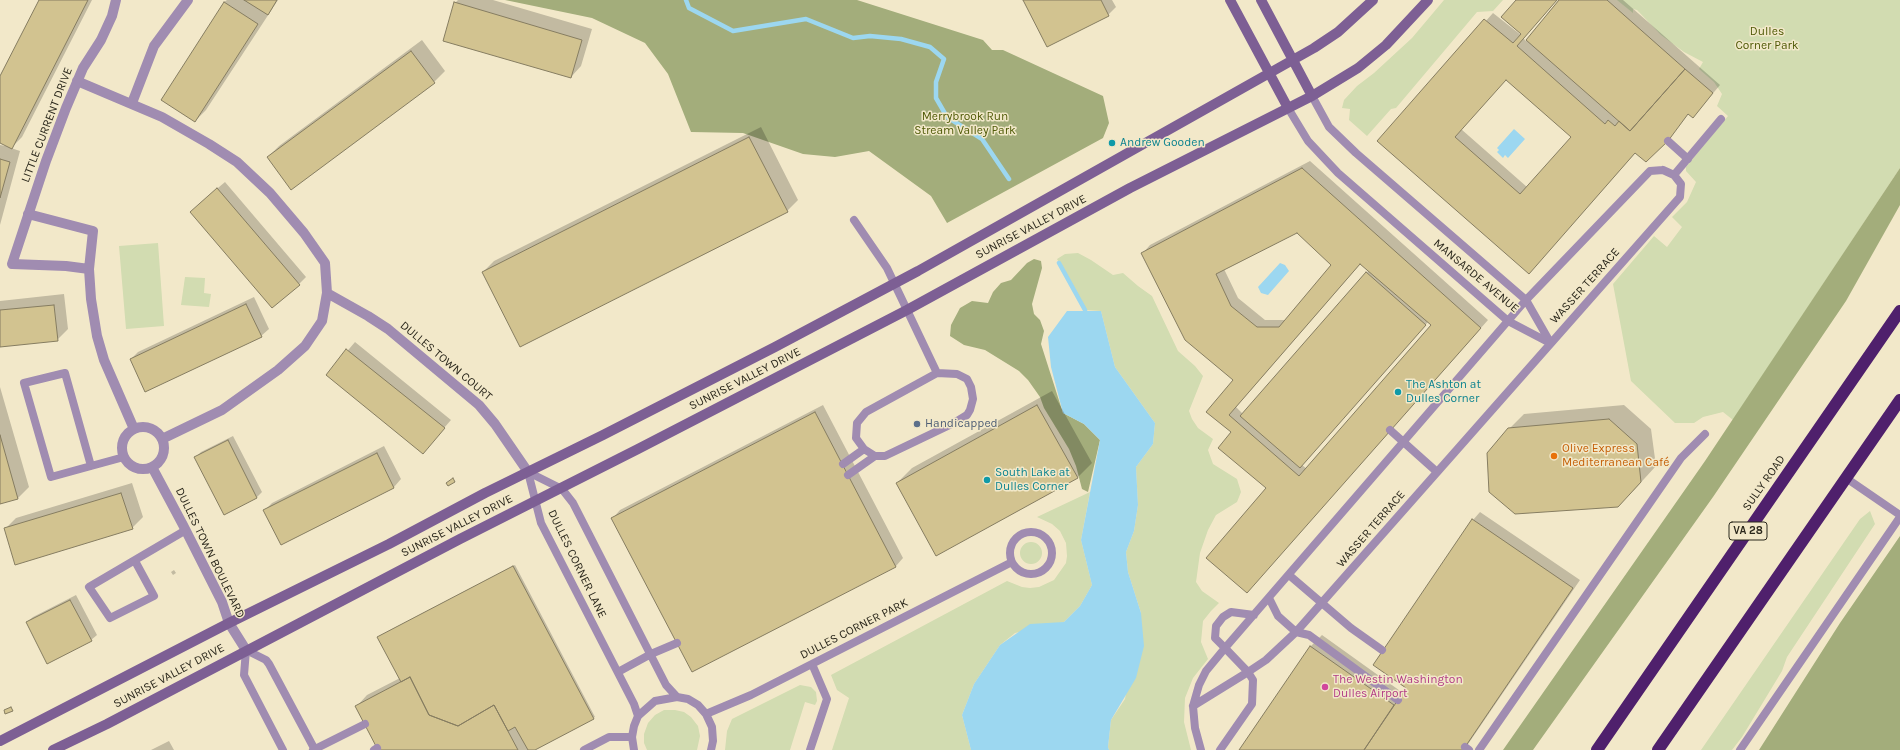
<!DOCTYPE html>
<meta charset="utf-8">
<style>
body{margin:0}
canvas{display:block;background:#f2e8c9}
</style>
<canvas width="1900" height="750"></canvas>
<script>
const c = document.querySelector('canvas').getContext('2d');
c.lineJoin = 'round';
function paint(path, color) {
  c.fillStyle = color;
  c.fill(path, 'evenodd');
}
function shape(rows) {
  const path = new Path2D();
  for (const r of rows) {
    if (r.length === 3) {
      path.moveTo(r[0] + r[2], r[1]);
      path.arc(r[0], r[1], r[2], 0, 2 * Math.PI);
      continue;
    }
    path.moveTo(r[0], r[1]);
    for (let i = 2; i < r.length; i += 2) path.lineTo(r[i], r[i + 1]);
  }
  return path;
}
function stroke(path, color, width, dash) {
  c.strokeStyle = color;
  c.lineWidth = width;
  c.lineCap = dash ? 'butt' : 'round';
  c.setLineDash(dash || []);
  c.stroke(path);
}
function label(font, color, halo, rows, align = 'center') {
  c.font = font + ' Karla,sans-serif';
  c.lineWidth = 3;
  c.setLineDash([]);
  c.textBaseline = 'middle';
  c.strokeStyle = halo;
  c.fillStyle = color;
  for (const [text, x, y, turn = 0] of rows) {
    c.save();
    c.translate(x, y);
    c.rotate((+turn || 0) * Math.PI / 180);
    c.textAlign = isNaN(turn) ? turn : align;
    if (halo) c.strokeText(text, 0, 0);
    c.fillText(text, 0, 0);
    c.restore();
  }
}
paint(shape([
 [1444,0,1503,0,1493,11,1477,12,1396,108,1391,109,1367,136,1349,120,1350,109,1342,108,1344,100,1357,86,1374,73,1412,38],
 [1617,0,1900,0,1900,168,1733,420,1723,412,1703,417,1694,423,1675,423,1631,381,1613,284,1654,236,1667,247,1682,227,1672,217,1687,202,1696,182,1686,171,1686,167,1728,116,1717,106,1722,94,1714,82,1699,69,1703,62,1684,52,1661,35,1637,10,1633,9,1633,13],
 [158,243,164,326,126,329,119,246],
 [1078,253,1091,260,1113,275,1123,273,1138,286,1152,296,1178,351,1195,366,1203,376,1189,411,1192,419,1198,428,1213,439,1208,450,1213,464,1237,479,1241,492,1237,502,1216,515,1208,530,1200,553,1196,582,1202,591,1219,603,1211,611,1203,621,1201,642,1208,659,1193,678,1185,698,1184,722,1191,750,1109,750,1108,747,1111,720,1125,699,1141,613,1128,572,1126,552,1134,531,1138,505,1136,467,1153,444,1155,423,1115,367,1101,311,1085,310,1057,259,1065,254],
 [185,277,205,278,204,293,211,294,209,307,181,305],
 [1090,492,1081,540,1092,585,1080,606,1064,622,1015,633,1000,645,974,684,962,715,971,750,832,750,849,698,837,690,831,675,1007,581,1022,587,1030,588,1039,587,1054,580,1066,563,1067,556,1066,543,1060,531,1052,524,1037,517],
 [1870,511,1875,524,1787,657,1782,671,1742,737,1732,750,1701,750,1860,519],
 [1031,553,11],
 [800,685,811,687,816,692,817,701,815,705,805,702,790,750,725,750,727,731,732,719],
 [664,710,675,710,684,712,691,717,698,726,700,736,697,750,647,750,644,743,644,734,648,723,655,715]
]), '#d2dcb1');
paint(shape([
 [505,0,857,0,983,40,992,50,1003,50,1103,96,1109,123,1103,138,947,223,931,196,869,151,835,157,803,154,743,133,691,132,668,74,645,43,592,18],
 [1900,168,1900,205,1846,301,1713,497,1533,750,1503,750,1705,461],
 [1034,259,1041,261,1042,268,1032,304,1034,314,1040,320,1044,331,1041,344,1063,413,1084,424,1100,440,1088,492,1082,489,1076,466,1069,449,1044,408,1040,397,1028,380,1019,371,985,350,964,345,950,336,951,325,960,308,972,301,988,303,993,292,1001,283,1011,280,1027,263],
 [1900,536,1900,750,1759,750,1840,623]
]), '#a3ad7b');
paint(shape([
 [1514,129,1525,139,1508,158,1505,155,1503,158,1497,152,1499,150,1497,148],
 [1280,263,1285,265,1289,271,1268,295,1261,293,1258,287],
 [1067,311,1101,311,1115,367,1155,423,1153,444,1136,467,1138,505,1134,531,1126,552,1128,572,1141,613,1144,646,1136,678,1111,720,1108,747,1109,750,971,750,962,715,974,684,1000,645,1030,624,1064,622,1080,606,1092,585,1081,540,1100,440,1084,424,1063,413,1051,367,1048,337]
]), '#9cd7f0');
paint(shape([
 [40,0,92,0,22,137,11,148,20,151,0,225,0,145,11,147,0,142,0,78],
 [227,0,278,0,206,110,195,121,224,2],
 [458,0,493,0,592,29,581,66,571,77,455,3],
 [1024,0,1112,0,1116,7,1108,15],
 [1517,0,1623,0,1720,85,1693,117,1689,113,1667,140,1636,152,1536,265,1379,141,1493,13,1521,35,1522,34],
 [1557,0,1558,1,1526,41,1523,38],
 [1506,79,1572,137,1527,187,1461,129],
 [422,40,445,71,434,82,291,188,268,157,279,146],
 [761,127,798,200,787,211,483,272,494,261],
 [1310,161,1488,320,1254,584,1267,488,1232,432,1207,412,1234,380,1143,253,1150,245],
 [1297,232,1333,265,1286,320,1265,320,1238,298,1224,269],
 [1361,263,1369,270,1243,414,1236,407],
 [1428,322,1432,325,1307,469,1302,465],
 [225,182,306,277,299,284,199,204],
 [64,294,68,329,57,340,0,346,0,301],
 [254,297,269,329,261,336,131,359,138,352],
 [355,342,451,420,423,452,327,375],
 [0,387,29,487,18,498,0,503],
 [1052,391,1092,463,1077,478,897,483,912,468],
 [823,405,903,558,896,566,693,671,613,518,620,510],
 [1624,405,1651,429,1656,466,1633,491,1509,429,1524,414],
 [233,436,262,492,257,497,195,458,201,452],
 [384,446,401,479,394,487,282,544,265,510,272,503],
 [132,483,143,517,132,528,5,529,16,518],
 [1480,512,1580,580,1464,750,1240,750,1311,646,1322,635,1403,693,1407,688,1473,520],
 [515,565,595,717,533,750,379,750,357,706,367,695,400,678,379,636],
 [174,570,176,573,173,575,171,572],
 [76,595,97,635,91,640,27,622,33,617],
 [169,741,174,750,151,750]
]), '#0003');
stroke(shape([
 [686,0,689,8,733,31,806,19,853,38,870,36,901,39,930,47,944,59,936,82,936,98,947,117,982,139,1009,179],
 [1059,263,1085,310]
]), '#9cd7f0', 4.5);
const building = shape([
 [39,0,88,0,12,149,0,143,0,76,39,0],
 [244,0,277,0,268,15,244,0],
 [1023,0,1101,0,1109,16,1047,47,1023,0],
 [1516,0,1557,0,1517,46,1605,124,1608,120,1615,126,1619,121,1630,131,1685,69,1713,93,1693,118,1688,114,1668,141,1646,162,1635,153,1529,274,1377,141,1484,19,1513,43,1521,34,1501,17,1516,0],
 [1506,80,1571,137,1520,194,1455,137,1506,80],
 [1559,0,1607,0,1685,69,1630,131,1526,40,1559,0],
 [224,2,258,24,195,122,161,100,224,2],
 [454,2,582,40,571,78,443,41,454,2],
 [411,51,435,83,291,190,267,157,411,51],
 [749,137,788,212,520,347,482,272,749,137],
 [0,159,10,162,0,198,0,159],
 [1302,168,1481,328,1247,593,1206,558,1266,488,1218,448,1231,432,1206,412,1233,380,1185,340,1141,253,1302,168],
 [1297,233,1331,265,1279,327,1257,327,1231,306,1216,274,1297,233],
 [1360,264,1431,325,1299,476,1229,415,1360,264],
 [217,188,300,285,272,308,190,212,217,188],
 [1366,272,1426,325,1300,468,1240,416,1366,272],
 [246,304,262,337,145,392,130,359,246,304],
 [54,305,58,341,0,347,0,310,54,305],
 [346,349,445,428,423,454,326,375,346,349],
 [1037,405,1078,478,936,556,896,483,1037,405],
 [815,412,896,567,692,672,611,518,815,412],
 [1609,419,1637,444,1641,482,1618,507,1515,514,1489,492,1487,453,1508,428,1609,419],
 [0,435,18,499,0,504,0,435],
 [228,440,257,498,224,515,194,457,228,440],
 [377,453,394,488,281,545,263,510,377,453],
 [453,478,455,482,448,486,446,483,453,478],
 [121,493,133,529,15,565,4,528,121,493],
 [1472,519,1573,588,1463,750,1364,750,1406,688,1373,665,1472,519],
 [513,566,594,719,535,750,528,750,515,727,508,731,494,705,458,726,429,715,410,677,401,682,377,637,513,566],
 [70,600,92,641,47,664,26,622,70,600],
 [1310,646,1394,705,1364,750,1239,750,1310,646],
 [410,677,429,715,458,726,494,705,518,750,378,750,355,706,410,677],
 [11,707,13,711,5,714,4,710,11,707]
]);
paint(building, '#d2c390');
stroke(building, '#867d61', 1);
stroke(shape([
 [1312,96,1329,127,1356,153,1526,300,1550,342],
 [1288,108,1308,141,1338,173,1508,321,1550,343],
 [1668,141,1688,159],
 [1663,170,1674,175,1681,184,1680,197,1296,632,1266,660,1248,672,1225,648,1526,300,1650,171,1663,170],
 [1674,175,1721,119],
 [854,220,887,268,937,373],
 [937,373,957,374,967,379,971,387,973,399,970,410,967,415,954,423,885,456,875,456,864,449,856,438,857,423,866,412,937,373],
 [1390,430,1437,472],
 [843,464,864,449],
 [91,466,65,373,24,383,51,477,91,466,124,457],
 [528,472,562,489,573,503,666,685,677,697],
 [528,472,541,523,634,704,638,716],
 [848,475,875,456],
 [1846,478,1900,515],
 [1031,553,21],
 [135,561,154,596,110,618,89,587,186,530],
 [1289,575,1351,628,1382,650],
 [1269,598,1278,616,1296,632,1309,635,1398,700],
 [618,672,651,654,677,643],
 [1193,706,1248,672,1253,680,1252,704,1220,750],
 [706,714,751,695,1012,562],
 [1465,747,1469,750],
 [283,750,244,675,246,650,266,660,269,664,315,750],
 [313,750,365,724],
 [374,750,377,748],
 [584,750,609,737,632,737],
 [634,750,632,737,634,726,638,716,655,701,677,697,688,699,698,705,706,714,712,727,713,741,711,750],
 [810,750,827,699,812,664],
 [1201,750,1195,728,1193,706,1199,685,1206,671,1225,648,1215,638,1216,626,1223,617,1231,612,1254,615],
 [1479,750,1681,458,1705,434],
 [1740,750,1900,517]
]), '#a08cb1', 8);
stroke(shape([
 [77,81,162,117,209,144,237,162,270,193,304,233,325,263,327,293,322,321,305,346,278,370,222,410,162,439],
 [132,103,154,46,188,0],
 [28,214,93,231,89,269,91,299,97,336,104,360,134,429],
 [89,269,66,266,12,264,46,161,66,108,83,68,101,40,112,16,116,0],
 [327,293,368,316,388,329,479,405,495,424,528,472],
 [143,448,21],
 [152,467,183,525,222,602,229,623,246,650]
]), '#a08cb1', 10);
stroke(shape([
 [1230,0,1288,108],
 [1261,0,1312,96],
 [0,741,229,623,389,544,485,493,603,435,775,347,918,271,1314,48,1338,32,1373,0],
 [53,750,107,724,460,539,638,449,907,310,1130,188,1312,96,1358,68,1386,45,1428,0]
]), '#7d5f94', 10);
stroke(shape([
 [1597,750,1900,311],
 [1658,750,1900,400]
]), '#4f206c', 12);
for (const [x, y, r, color] of [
 [1112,143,4,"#0f9aa8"],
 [1398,392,4,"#0f9aa8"],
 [917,424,4,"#5c6f8a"],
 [1554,456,4,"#e8710a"],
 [987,480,4,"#0f9aa8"],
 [1325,687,4,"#d1479c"]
]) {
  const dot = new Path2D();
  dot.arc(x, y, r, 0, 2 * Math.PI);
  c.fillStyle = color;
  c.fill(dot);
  stroke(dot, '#f2e8c9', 1.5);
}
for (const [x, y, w] of [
 [1748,531,38]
]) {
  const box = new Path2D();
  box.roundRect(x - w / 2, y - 9, w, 18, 3);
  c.fillStyle = '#f2e8c9';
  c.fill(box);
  stroke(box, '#2b281c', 1);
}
label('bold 11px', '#2b281c', null, [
 ["VA 28",1748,531]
]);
label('12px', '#4f5a07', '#f2e8c9', [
 ["Dulles",1767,32],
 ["Corner Park",1767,46],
 ["Merrybrook Run",965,117],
 ["Stream Valley Park",965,131]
]);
label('12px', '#2b281c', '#f2e8c9', [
 ["LITTLE CURRENT DRIVE",47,125,-69],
 ["SUNRISE VALLEY DRIVE",1031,227,-28],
 ["MANSARDE AVENUE",1476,276,40],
 ["WASSER TERRACE",1585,286,-48],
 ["DULLES TOWN COURT",446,361,40],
 ["SUNRISE VALLEY DRIVE",745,379,-27],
 ["SULLY ROAD",1764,483,-55],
 ["SUNRISE VALLEY DRIVE",457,526,-27],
 ["WASSER TERRACE",1371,529,-49],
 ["DULLES TOWN BOULEVARD",210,553,64],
 ["DULLES CORNER LANE",577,564,64],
 ["DULLES CORNER PARK",854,629,-27],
 ["SUNRISE VALLEY DRIVE",169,676,-28]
]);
label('12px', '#0d838f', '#f2e8c9', [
 ["Andrew Gooden",1120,143],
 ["The Ashton at",1406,385],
 ["Dulles Corner",1406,399],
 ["South Lake at",995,473],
 ["Dulles Corner",995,487]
], 'left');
label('12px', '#4e5e75', '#f2e8c9', [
 ["Handicapped",925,424]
], 'left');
label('12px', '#c56008', '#f2e8c9', [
 ["Olive Express",1562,449],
 ["Mediterranean Café",1562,463]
], 'left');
label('12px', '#b23c85', '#f2e8c9', [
 ["The Westin Washington",1333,680],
 ["Dulles Airport",1333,694]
], 'left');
</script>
